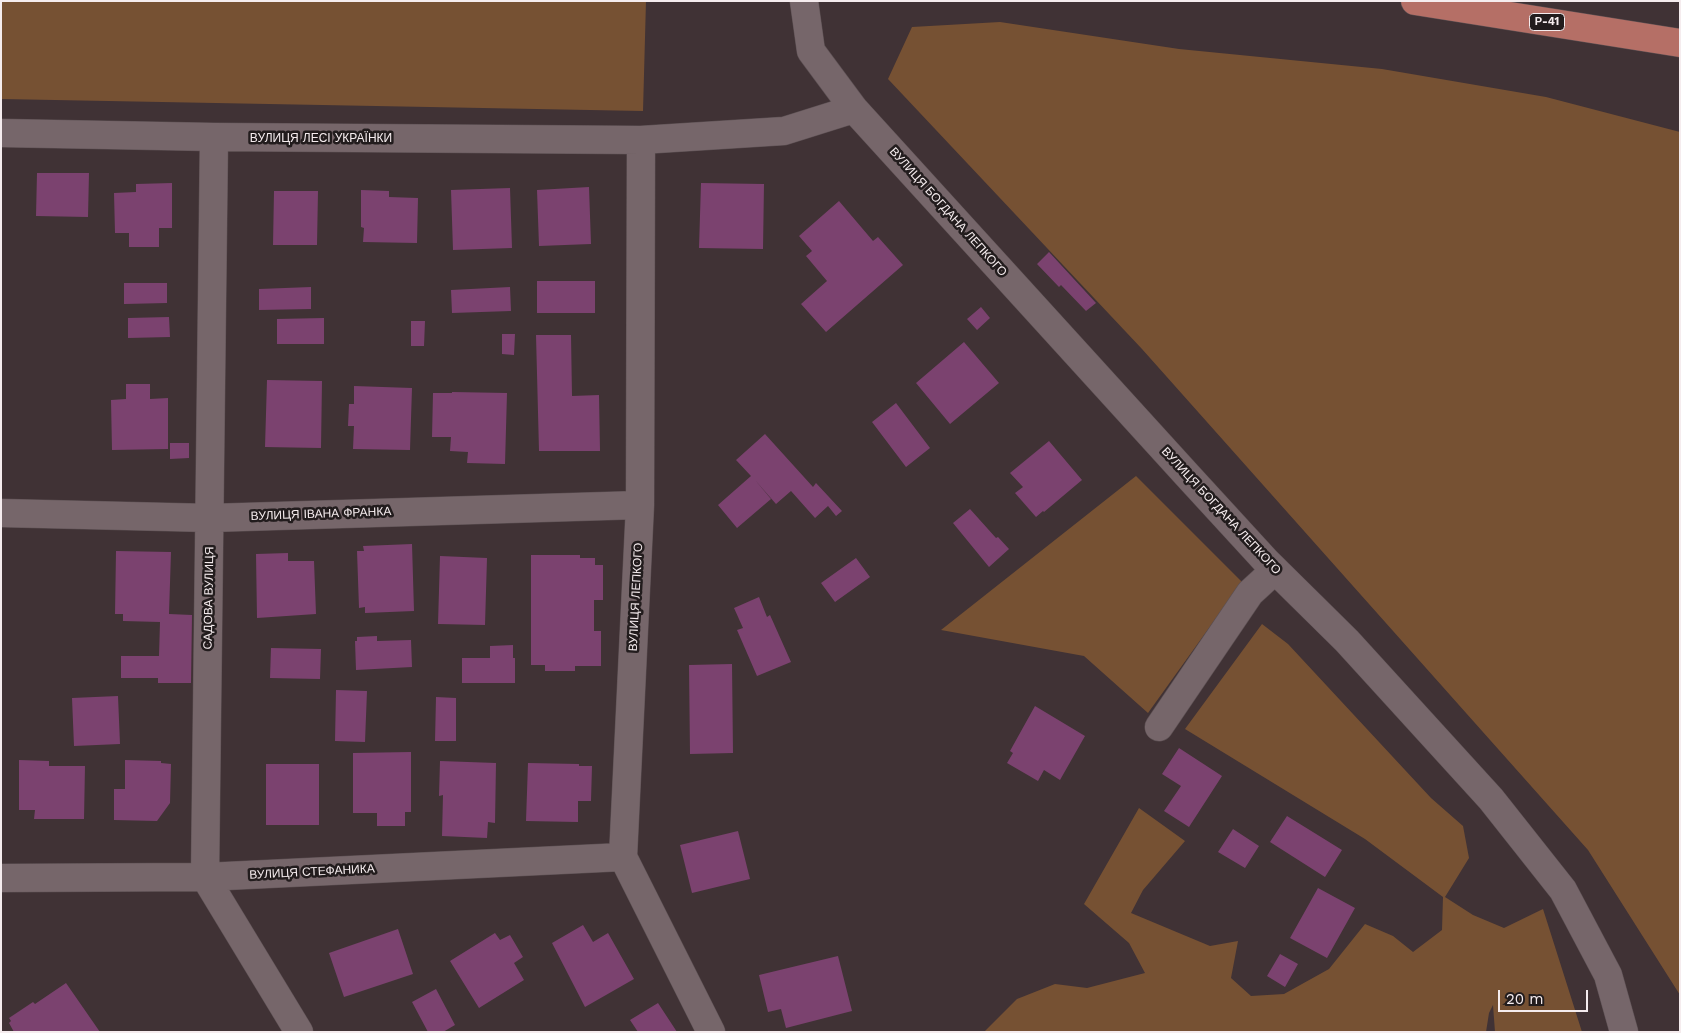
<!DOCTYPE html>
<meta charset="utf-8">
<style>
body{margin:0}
#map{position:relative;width:1681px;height:1033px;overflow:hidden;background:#403235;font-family:"Work Sans",sans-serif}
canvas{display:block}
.frame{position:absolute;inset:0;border:2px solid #f5ecee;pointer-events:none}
.scale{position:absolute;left:1498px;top:990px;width:90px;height:22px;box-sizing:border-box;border:2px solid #f5ecee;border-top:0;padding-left:6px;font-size:15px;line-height:18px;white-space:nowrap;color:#f5ecee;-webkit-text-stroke:4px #221c1d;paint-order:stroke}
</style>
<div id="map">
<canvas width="1681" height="1033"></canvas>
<div class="frame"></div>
<div class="scale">20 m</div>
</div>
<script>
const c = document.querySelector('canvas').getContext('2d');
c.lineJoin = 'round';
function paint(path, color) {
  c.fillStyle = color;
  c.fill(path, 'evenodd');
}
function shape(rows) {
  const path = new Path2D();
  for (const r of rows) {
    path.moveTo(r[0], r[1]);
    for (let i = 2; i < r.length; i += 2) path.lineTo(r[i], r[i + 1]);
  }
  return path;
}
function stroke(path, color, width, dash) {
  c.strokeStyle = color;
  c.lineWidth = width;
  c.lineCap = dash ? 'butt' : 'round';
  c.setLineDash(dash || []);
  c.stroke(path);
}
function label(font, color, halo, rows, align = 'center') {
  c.font = font + ' "Work Sans",sans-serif';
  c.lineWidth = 5;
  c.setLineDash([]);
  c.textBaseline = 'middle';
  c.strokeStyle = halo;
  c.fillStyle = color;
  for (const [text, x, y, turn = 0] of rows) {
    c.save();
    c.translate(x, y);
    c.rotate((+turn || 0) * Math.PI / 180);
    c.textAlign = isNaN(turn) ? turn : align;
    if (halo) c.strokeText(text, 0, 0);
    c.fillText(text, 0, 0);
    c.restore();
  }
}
paint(shape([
 [1,1,646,1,643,111,1,99],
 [1000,22,1179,49,1382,69,1546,97,1680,132,1680,995,1588,850,1142,349,888,79,912,27],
 [1136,476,1242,582,1148,713,1084,656,941,630],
 [1262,624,1288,644,1431,798,1463,826,1469,858,1445,897,1473,915,1504,928,1543,909,1582,1032,1495,1032,1493,1005,1489,1013,1486,1032,984,1032,1017,999,1055,984,1087,988,1145,973,1129,943,1084,904,1139,808,1185,841,1143,890,1131,913,1210,946,1238,941,1231,978,1251,996,1284,994,1329,969,1365,924,1393,936,1413,952,1442,930,1443,897,1365,839,1185,729]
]), '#765133');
paint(shape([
 [37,173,89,173,88,217,36,216],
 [172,183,172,228,159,228,159,247,129,247,129,233,115,233,114,193,136,192,136,184],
 [701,183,764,184,763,249,699,248],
 [589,187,591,244,539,246,537,190],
 [510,188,512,248,453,250,451,190],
 [361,190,389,191,389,197,418,198,417,243,363,242,364,228,361,227],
 [274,191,318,191,317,245,273,245],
 [839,201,873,241,878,237,903,265,826,332,801,304,827,281,806,256,812,251,799,236],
 [1049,252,1096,303,1086,311,1061,285,1059,287,1037,264],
 [537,281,595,281,595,313,537,313],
 [124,283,167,283,167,303,124,304],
 [311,287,311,309,259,310,259,289],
 [510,287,511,311,452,313,451,290],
 [981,307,990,318,977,330,967,319],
 [169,317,170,337,128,338,128,318],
 [324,318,324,344,277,344,277,319],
 [411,321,425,321,424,346,411,346],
 [502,334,515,334,514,355,502,354],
 [536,335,571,335,572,396,599,395,600,451,539,451],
 [964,342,999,383,950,424,916,383],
 [267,380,322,381,321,448,265,447],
 [126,384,150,384,150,399,168,398,168,449,112,450,111,400,126,399],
 [354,386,412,388,410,450,353,449,354,426,348,426,349,404,354,404],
 [452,392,507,393,505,464,467,463,468,452,450,451,451,437,432,437,433,393,452,393],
 [896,403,930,448,906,467,872,422],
 [765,434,813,487,816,483,842,511,836,516,828,506,815,518,791,491,776,504,755,480,771,499,737,528,718,505,751,476,736,460],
 [1049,441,1082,480,1044,512,1043,511,1036,517,1015,493,1023,487,1010,473],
 [170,443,189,443,189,458,170,459],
 [970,509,996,538,998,537,1009,549,989,567,953,523],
 [412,544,414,611,365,613,365,607,359,608,357,551,364,551,363,546],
 [116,551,171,552,169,614,192,615,191,683,158,683,158,678,121,678,121,656,159,656,160,622,123,621,123,614,115,614],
 [288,553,288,561,314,561,316,614,257,618,256,554],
 [531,555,580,555,580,558,595,558,595,565,603,565,603,600,594,600,594,631,601,631,601,666,575,666,575,671,545,671,545,665,531,665],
 [440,556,487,558,485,625,438,624],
 [856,558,870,577,835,602,821,583],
 [759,597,767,617,770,615,791,662,757,676,737,630,743,628,734,608],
 [377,636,377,641,411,640,412,667,356,670,355,641,357,641,357,637],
 [513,645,513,658,515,658,515,683,462,683,462,658,490,658,490,646],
 [271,648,321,649,320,679,270,678],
 [732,664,733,753,690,754,689,665],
 [336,690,367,691,365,742,335,741],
 [118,696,120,744,74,746,72,698],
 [436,697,456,698,456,741,435,741],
 [1035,706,1085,736,1060,780,1044,770,1038,781,1007,763,1013,753,1010,751],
 [1179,748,1222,776,1189,827,1164,811,1181,786,1162,774],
 [411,752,411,812,405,812,405,826,377,826,377,813,353,813,353,753],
 [19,760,49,761,49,766,85,766,84,819,34,819,35,810,19,810],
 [125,760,161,761,161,763,171,764,170,803,157,821,114,820,114,789,125,789],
 [440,761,496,763,495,823,488,822,487,838,442,836,443,795,439,796],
 [528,763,579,764,579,766,592,766,591,801,578,801,578,822,526,821],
 [266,764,319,764,319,825,266,825],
 [1287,816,1342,850,1325,877,1270,842],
 [1233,829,1259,846,1245,868,1218,852],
 [738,831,750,879,692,893,680,845],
 [1318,888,1355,908,1327,958,1290,938],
 [583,925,593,942,608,933,634,979,585,1007,552,943],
 [398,929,413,974,344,997,329,953],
 [495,933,500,940,510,935,523,957,514,963,524,980,479,1008,450,961],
 [1280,954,1298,964,1285,987,1267,976],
 [838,956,852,1011,786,1028,781,1009,768,1012,759,975],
 [66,983,100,1032,14,1032,9,1023,11,1021,9,1018,33,1002,35,1004],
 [436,989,455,1025,443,1032,428,1032,412,1002],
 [658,1003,677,1032,638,1032,630,1020]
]), '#7b426f');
const minor = shape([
 [804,1,811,51,854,109,1188,476,1266,561,1347,641,1491,799,1563,890,1608,975,1624,1032],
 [1,133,214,137,641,140,784,131,854,109],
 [214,137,205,877,299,1032],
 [641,140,640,505,623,857,711,1032],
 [1,513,210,518,640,505],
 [1159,727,1250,593,1275,570],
 [1,878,205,877,623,857]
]);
const major = shape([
 [1415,1,1680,43]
]);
stroke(minor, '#5c5053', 29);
stroke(major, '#5c5053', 29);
stroke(minor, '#76666a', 28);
stroke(major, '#b56f66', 28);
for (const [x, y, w] of [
 [1547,22,35]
]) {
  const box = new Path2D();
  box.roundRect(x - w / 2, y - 8.5, w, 17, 4);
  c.fillStyle = '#221c1d';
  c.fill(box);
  stroke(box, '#f5ecee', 1);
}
label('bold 11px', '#f5ecee', null, [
 ["Р-41",1547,22]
]);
label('12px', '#f5ecee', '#221c1d', [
 ["ВУЛИЦЯ ЛЕСІ УКРАЇНКИ",321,138],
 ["ВУЛИЦЯ БОГДАНА ЛЕПКОГО",948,212,48],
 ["ВУЛИЦЯ БОГДАНА ЛЕПКОГО",1221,511,47],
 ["ВУЛИЦЯ ІВАНА ФРАНКА",321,514,-2],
 ["ВУЛИЦЯ ЛЕПКОГО",636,597,-87],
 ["САДОВА ВУЛИЦЯ",209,598,-89],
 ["ВУЛИЦЯ СТЕФАНИКА",312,872,-3]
]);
</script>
